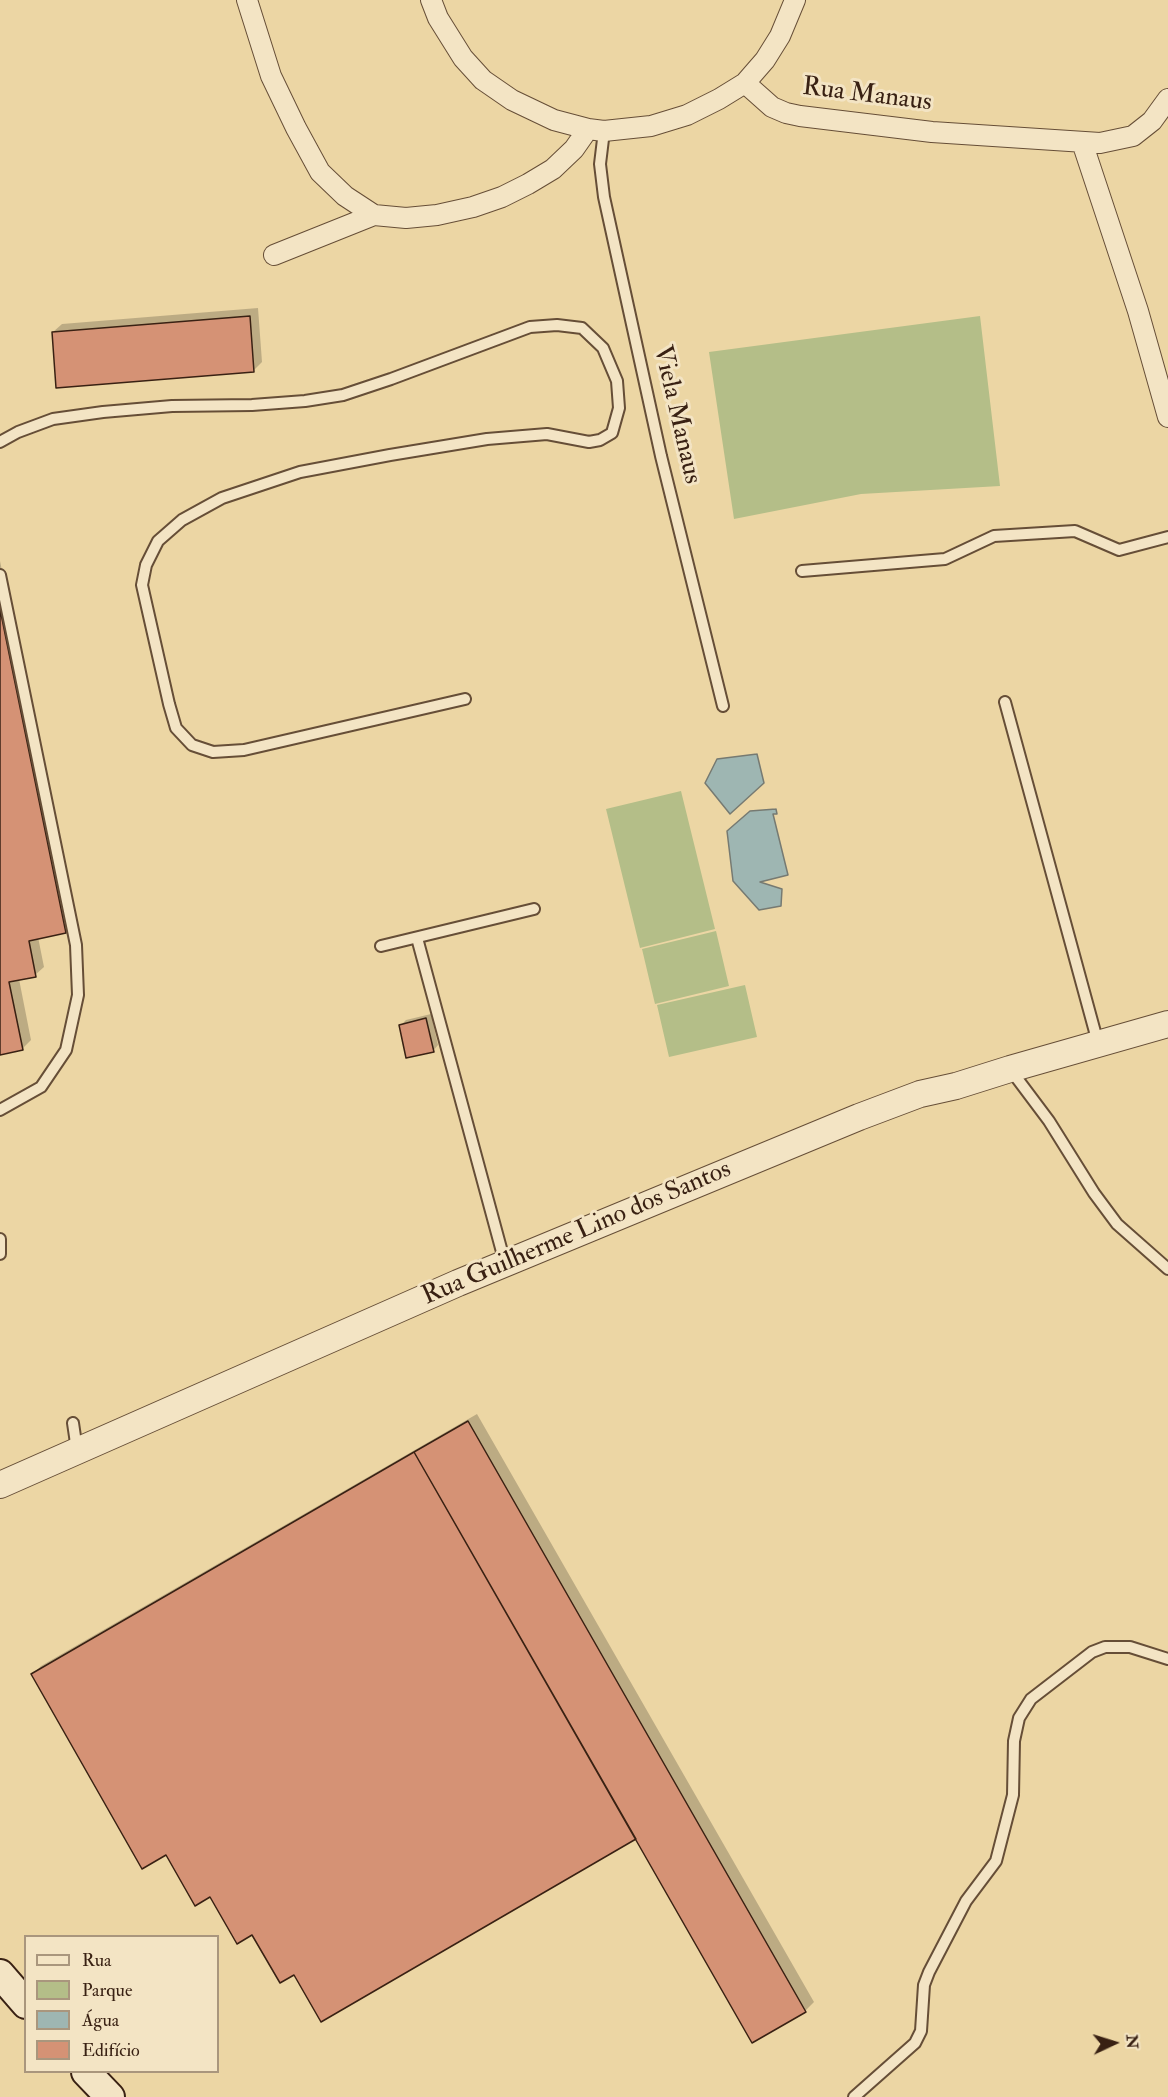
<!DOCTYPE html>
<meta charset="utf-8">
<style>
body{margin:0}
#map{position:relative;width:1168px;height:2097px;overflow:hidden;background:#ecd6a4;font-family:"IM FELL Double Pica",serif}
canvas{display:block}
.legend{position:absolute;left:24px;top:1935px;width:195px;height:138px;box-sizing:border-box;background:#f3e4c4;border:2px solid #a9967d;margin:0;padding:8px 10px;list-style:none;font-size:18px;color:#392113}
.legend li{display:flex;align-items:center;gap:12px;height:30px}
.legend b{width:30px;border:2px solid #a9967d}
.north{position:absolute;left:1084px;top:2013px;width:60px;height:60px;-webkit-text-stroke:4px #f3e4c4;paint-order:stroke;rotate:86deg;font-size:16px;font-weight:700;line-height:24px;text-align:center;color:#392113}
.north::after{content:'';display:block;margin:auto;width:21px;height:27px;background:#392113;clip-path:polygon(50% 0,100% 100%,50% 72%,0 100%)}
</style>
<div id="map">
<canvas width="1168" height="2097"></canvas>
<ul class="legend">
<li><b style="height:8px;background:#f3e4c4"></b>Rua</li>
<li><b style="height:16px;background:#b4be88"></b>Parque</li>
<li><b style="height:16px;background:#9eb6b2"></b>Água</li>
<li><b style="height:16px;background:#d59275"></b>Edifício</li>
</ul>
<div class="north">N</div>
</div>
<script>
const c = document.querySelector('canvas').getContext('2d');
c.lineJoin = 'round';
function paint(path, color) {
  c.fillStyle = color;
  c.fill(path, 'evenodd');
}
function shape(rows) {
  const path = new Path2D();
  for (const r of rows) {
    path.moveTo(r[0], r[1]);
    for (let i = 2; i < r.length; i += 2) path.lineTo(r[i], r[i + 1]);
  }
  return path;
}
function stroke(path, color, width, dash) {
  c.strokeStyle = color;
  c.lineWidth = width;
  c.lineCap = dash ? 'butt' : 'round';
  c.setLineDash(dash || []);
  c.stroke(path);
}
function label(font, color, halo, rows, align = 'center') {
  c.font = font + ' "IM FELL Double Pica",serif';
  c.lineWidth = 6;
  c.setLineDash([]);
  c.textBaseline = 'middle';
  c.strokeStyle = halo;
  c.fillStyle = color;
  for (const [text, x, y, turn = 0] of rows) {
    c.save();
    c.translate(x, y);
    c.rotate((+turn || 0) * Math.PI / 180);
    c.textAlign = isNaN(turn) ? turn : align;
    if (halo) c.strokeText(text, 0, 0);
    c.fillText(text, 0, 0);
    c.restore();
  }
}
paint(shape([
 [980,316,1000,486,861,494,734,519,709,352],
 [681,791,715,929,640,948,606,809],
 [716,931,729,986,655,1004,642,949],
 [745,985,757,1037,669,1057,657,1005]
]), '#b4be88');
const water = shape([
 [757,754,764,783,730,814,705,783,717,759,757,754],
 [776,809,777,814,773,814,788,875,760,882,782,889,781,906,759,910,733,881,727,831,750,811,776,809]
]);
paint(water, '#9eb6b2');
stroke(water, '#767a72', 1.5);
paint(shape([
 [258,308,262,362,253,371,53,332,62,324],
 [0,561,74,923,65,931,38,937,44,967,35,975,19,979,31,1040,22,1049,0,1053],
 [431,1014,438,1045,433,1051,401,1025,406,1020],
 [477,1414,814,2002,805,2011,636,1837,295,1972,167,1853,33,1674,41,1666]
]), '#0003');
const building = shape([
 [250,316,254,372,56,388,52,332,250,316],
 [0,609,66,933,29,941,36,977,9,982,23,1050,0,1055,0,609],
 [426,1018,434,1052,406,1058,399,1025,426,1018],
 [468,1421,806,2012,752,2043,414,1452,468,1421],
 [414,1452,636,1839,321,2022,294,1975,280,1983,252,1935,237,1944,210,1897,195,1906,166,1855,142,1869,31,1674,414,1452]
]);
paint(building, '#d59275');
stroke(building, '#392113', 1.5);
const service = shape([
 [604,131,600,164,604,197,661,456,723,706],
 [0,442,18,432,53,419,103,412,172,406,252,405,305,401,343,395,391,379,530,327,557,325,582,328,603,348,617,381,619,408,612,433,600,440,589,442,547,434,487,439,390,455,300,472,222,498,182,520,158,541,146,565,142,585,169,704,176,728,192,745,213,752,244,750,465,699],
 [802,571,945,559,994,536,1075,531,1119,550,1168,537],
 [0,575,76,945,78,995,66,1050,41,1087,0,1110],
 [1005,702,1098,1043],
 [417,938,505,1263],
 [381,946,534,909],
 [1010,1069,1049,1121,1094,1193,1117,1224,1168,1269],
 [0,1239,0,1254],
 [73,1423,77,1450],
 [854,2097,915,2043,921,2031,924,1985,929,1972,966,1901,996,1861,1013,1795,1014,1741,1019,1718,1031,1699,1092,1652,1105,1647,1130,1647,1168,1659]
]);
const minor = shape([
 [247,0,271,76,296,128,320,172,345,196,374,215],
 [431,0,438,18,463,58,483,80,512,100,554,120,588,129],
 [745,83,765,60,780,36,795,0],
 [1082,142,1138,311,1168,417],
 [274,255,374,215,406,218,437,215,473,207,502,197,528,184,553,169,574,149,588,129,604,131,651,126,687,115,719,99,745,83,772,107,786,113,800,116,932,132,1100,143,1133,136,1152,121,1168,99]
]);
const tertiary = shape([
 [0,1485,458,1283,859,1117,920,1094,956,1086,1010,1069,1168,1024]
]);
const secondary = shape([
 [0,1974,26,2004],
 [86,2072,110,2097]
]);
stroke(service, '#664e37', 14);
stroke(minor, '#664e37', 22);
stroke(tertiary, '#664e37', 28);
stroke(secondary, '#392113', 32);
stroke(service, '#f3e4c4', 10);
stroke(minor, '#f3e4c4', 20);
stroke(tertiary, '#f3e4c4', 26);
stroke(secondary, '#f3e4c4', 28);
label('26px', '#392113', '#f3e4c4', [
 ["Rua Manaus",867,96,7],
 ["Viela Manaus",676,415,77],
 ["Rua Guilherme Lino dos Santos",577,1234,-23]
]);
</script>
